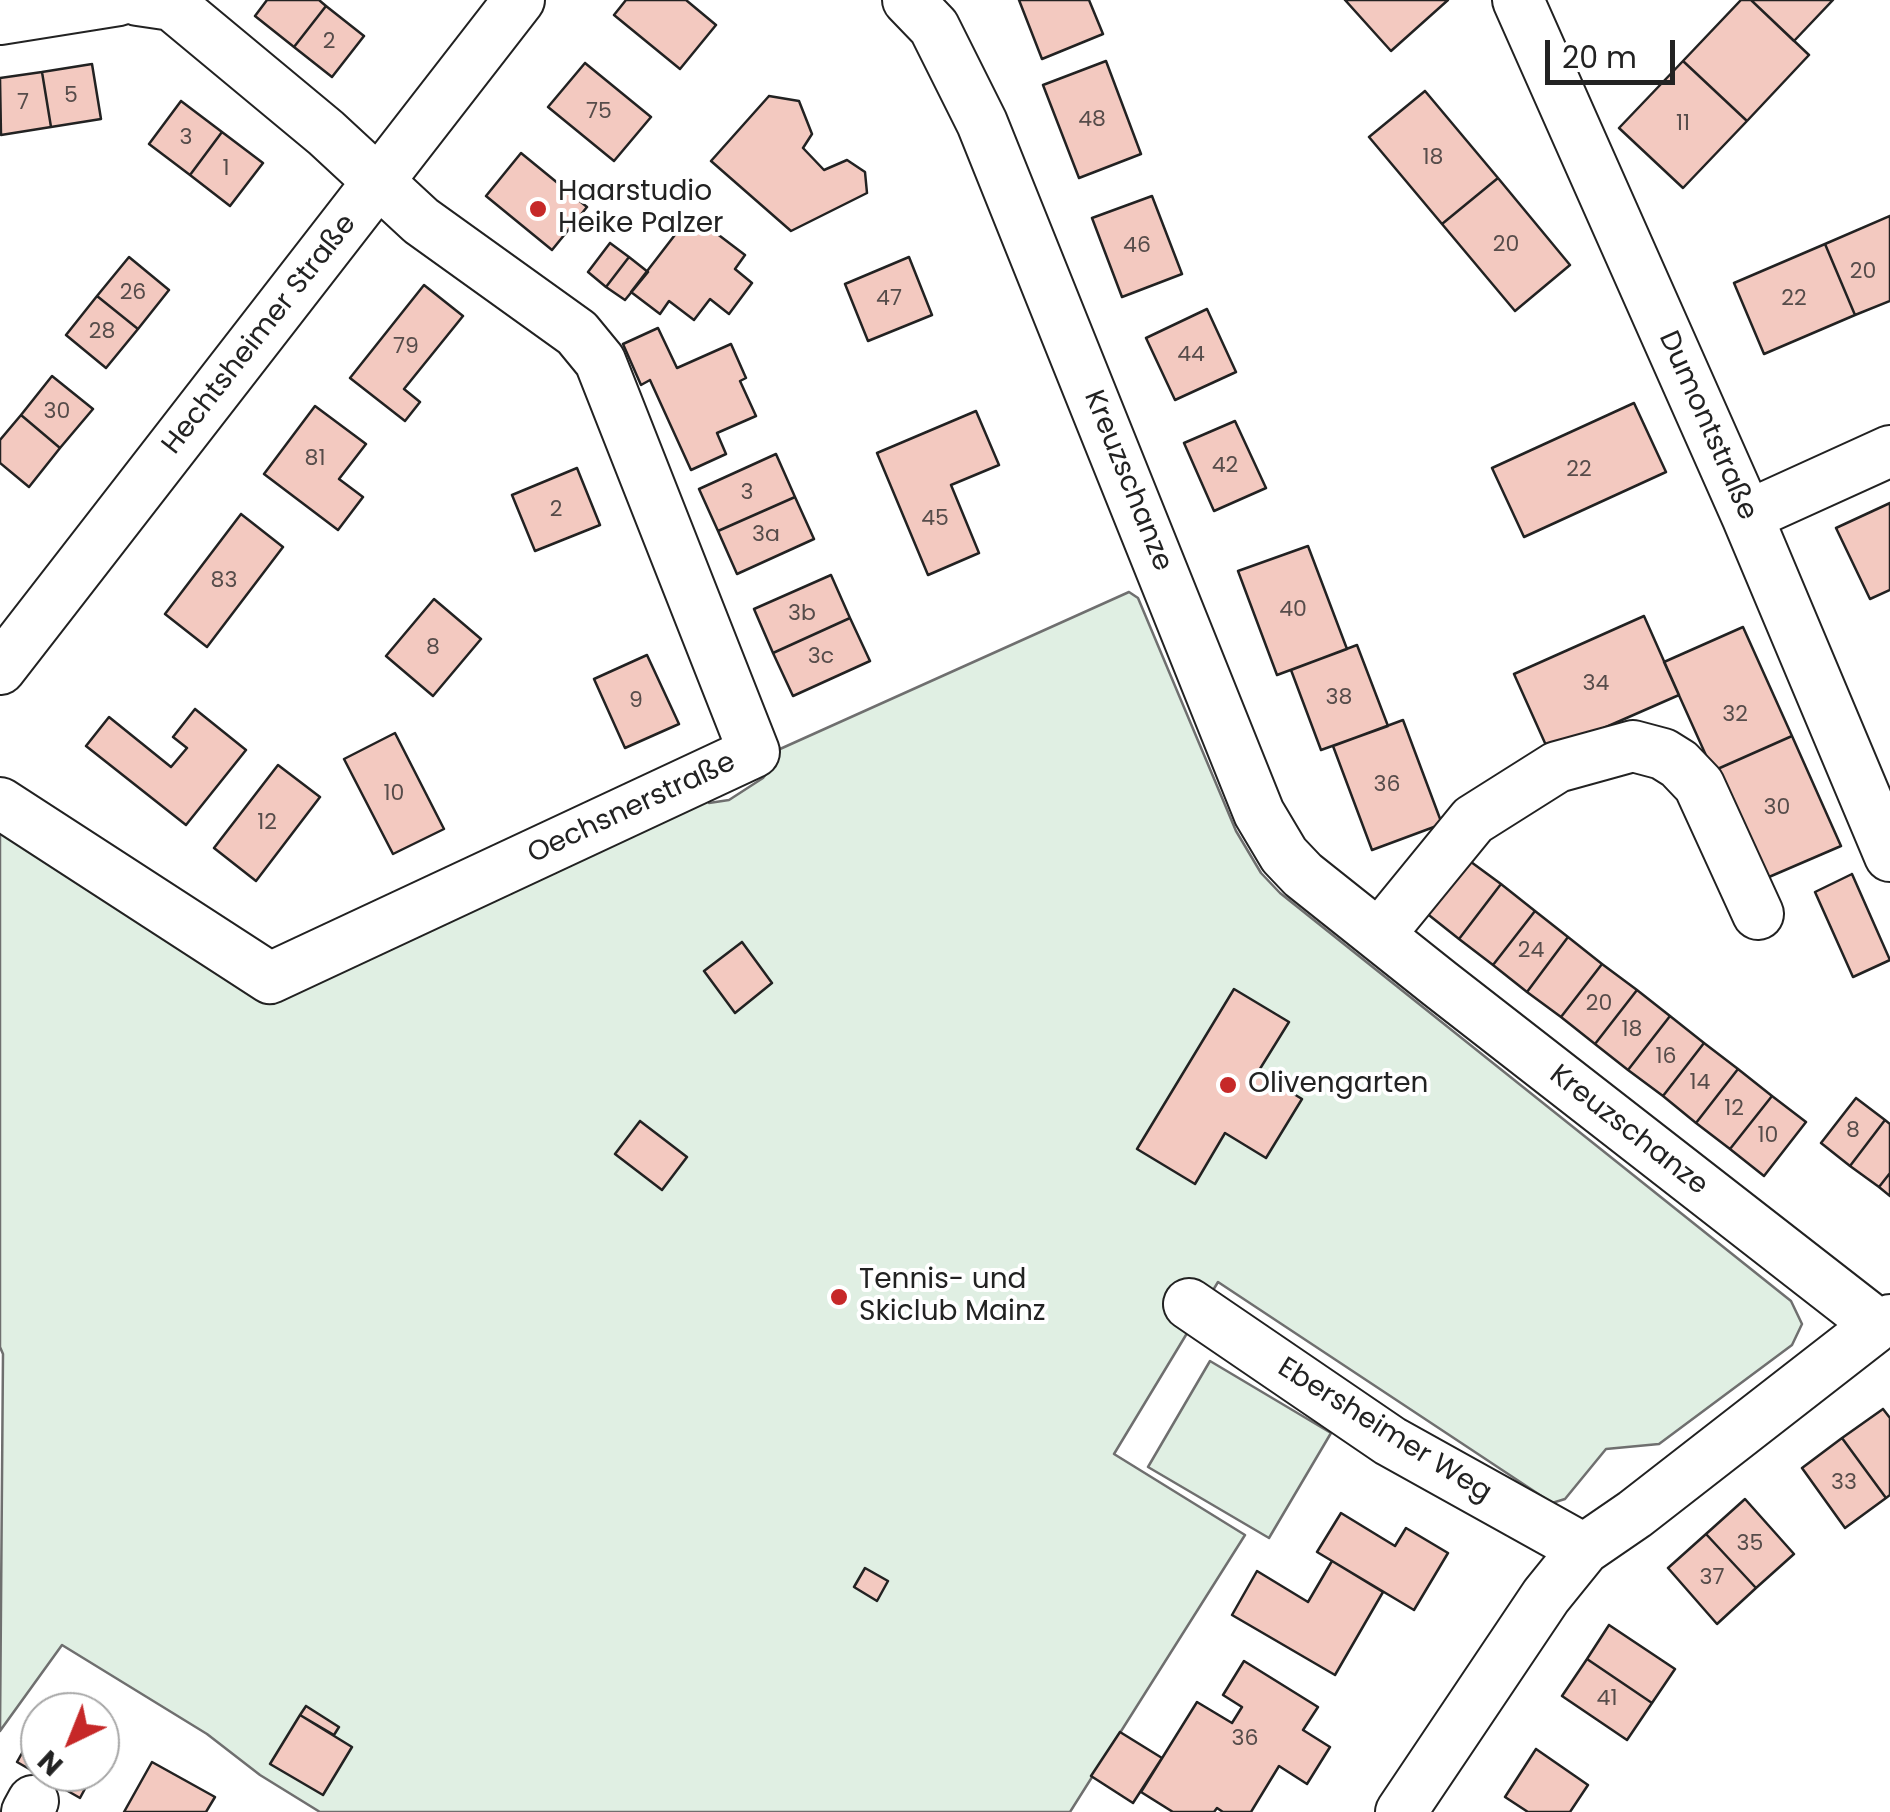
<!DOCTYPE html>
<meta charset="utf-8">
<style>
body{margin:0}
#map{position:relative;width:1890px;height:1812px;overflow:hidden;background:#fff;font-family:Poppins,sans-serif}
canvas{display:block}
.north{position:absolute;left:20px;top:1692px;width:100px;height:100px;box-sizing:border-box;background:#fff;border:2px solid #a7a7a7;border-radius:50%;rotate:223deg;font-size:28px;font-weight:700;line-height:40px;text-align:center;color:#222}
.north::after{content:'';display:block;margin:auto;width:35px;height:45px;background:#c62828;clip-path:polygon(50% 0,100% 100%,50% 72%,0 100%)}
.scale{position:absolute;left:1545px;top:40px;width:130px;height:45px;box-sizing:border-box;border:5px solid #222;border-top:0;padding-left:12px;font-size:30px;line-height:35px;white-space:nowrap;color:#222;-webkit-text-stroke:8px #fff;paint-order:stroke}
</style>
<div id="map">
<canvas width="1890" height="1812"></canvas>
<div class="north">N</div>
<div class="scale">20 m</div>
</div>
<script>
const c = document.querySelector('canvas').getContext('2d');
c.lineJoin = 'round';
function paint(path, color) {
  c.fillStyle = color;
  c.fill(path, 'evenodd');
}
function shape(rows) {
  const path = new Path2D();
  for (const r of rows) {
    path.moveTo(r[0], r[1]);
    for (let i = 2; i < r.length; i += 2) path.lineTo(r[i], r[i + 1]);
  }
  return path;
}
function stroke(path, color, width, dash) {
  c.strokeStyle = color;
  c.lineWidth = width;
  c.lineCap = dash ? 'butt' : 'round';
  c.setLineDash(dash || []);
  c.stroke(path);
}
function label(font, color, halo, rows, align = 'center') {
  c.font = font + ' Poppins,sans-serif';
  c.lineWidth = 8;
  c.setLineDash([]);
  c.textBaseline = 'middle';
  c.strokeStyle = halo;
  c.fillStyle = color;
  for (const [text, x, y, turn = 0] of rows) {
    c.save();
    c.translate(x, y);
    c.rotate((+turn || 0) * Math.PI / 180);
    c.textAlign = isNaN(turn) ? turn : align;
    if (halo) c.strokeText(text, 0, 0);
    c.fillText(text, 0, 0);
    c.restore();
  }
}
const green = shape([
 [1129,592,1138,598,1236,831,1261,873,1280,893,1791,1301,1802,1324,1792,1345,1659,1444,1606,1449,1565,1499,1552,1503,1218,1282,1114,1454,1245,1535,1070,1812,320,1812,260,1775,207,1734,62,1645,0,1731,3,1354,0,1347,0,832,281,988,706,796,709,803,729,800,763,778,775,762,780,749,1129,592],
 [1210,1361,1331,1433,1269,1538,1148,1467,1210,1361]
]);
paint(green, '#e0efe3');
stroke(green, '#6f6f6f', 2.5);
const building = shape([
 [267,0,319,0,326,6,294,47,255,16,267,0],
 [626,0,686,0,716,25,680,69,614,15,626,0],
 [1019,0,1089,0,1103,34,1042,59,1019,0],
 [1345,0,1448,0,1391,51,1345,0],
 [1741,0,1751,0,1809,55,1747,121,1683,61,1741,0],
 [1751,0,1833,0,1794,41,1751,0],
 [326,6,364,36,332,77,294,47,326,6],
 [1106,61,1141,154,1079,178,1043,85,1106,61],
 [1683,61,1747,121,1683,188,1619,128,1683,61],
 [585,63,651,117,614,161,548,107,585,63],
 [92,64,101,119,51,127,42,72,92,64],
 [42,72,51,127,1,135,0,78,42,72],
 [1425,91,1498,178,1442,224,1369,137,1425,91],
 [769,96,799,101,812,134,803,148,824,170,847,160,865,172,867,193,791,231,711,161,769,96],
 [181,101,222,132,190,175,149,144,181,101],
 [222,132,263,163,230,206,190,175,222,132],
 [521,153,587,207,552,250,486,196,521,153],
 [1498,178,1570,265,1515,311,1442,224,1498,178],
 [1152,196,1182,274,1122,297,1092,218,1152,196],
 [691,214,745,255,735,269,752,283,729,314,710,299,694,320,669,301,660,314,631,292,691,214],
 [1890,216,1890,301,1855,315,1825,244,1890,216],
 [610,243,629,257,606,287,588,272,610,243],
 [1825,244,1855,315,1764,354,1734,283,1825,244],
 [129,257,169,290,138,329,97,296,129,257],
 [629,257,648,272,625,300,606,287,629,257],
 [909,257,932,315,868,341,845,284,909,257],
 [424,285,463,316,404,389,420,402,405,421,350,378,424,285],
 [97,296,138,329,106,368,66,335,97,296],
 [1207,309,1236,372,1175,400,1146,338,1207,309],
 [658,328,677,368,731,344,746,378,740,381,756,416,717,433,726,454,691,470,650,380,641,385,623,344,658,328],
 [52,376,93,409,60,448,21,415,52,376],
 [1634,403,1666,472,1524,537,1492,468,1634,403],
 [315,406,366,444,339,479,363,497,338,530,264,474,315,406],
 [976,411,999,465,951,485,979,553,928,575,877,453,976,411],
 [21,415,60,448,29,487,0,463,0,440,21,415],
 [1235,421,1266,488,1214,511,1184,443,1235,421],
 [776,454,795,497,718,531,699,489,776,454],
 [577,468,600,525,535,551,512,495,577,468],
 [795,497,814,539,737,574,718,531,795,497],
 [1890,503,1890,590,1870,599,1836,528,1890,503],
 [241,514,283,547,207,647,165,614,241,514],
 [1308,546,1347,649,1277,675,1238,571,1308,546],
 [831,575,850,618,773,653,754,609,831,575],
 [434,599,481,639,433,696,386,656,434,599],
 [1644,616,1679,695,1549,752,1514,674,1644,616],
 [850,618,870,661,793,696,773,653,850,618],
 [1743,627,1792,736,1713,771,1664,662,1743,627],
 [1357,645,1388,726,1321,750,1291,670,1357,645],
 [647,655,679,724,625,748,594,679,647,655],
 [195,709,246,750,186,825,86,746,109,717,171,767,187,748,173,737,195,709],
 [1403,720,1442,824,1372,850,1333,746,1403,720],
 [395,733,444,829,393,854,344,759,395,733],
 [1792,736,1841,846,1762,880,1713,771,1792,736],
 [278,765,320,797,256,881,214,848,278,765],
 [1467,859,1501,884,1459,939,1425,912,1467,859],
 [1852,874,1890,960,1853,977,1815,892,1852,874],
 [1501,884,1535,911,1493,965,1459,939,1501,884],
 [1535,911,1568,937,1527,992,1493,965,1535,911],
 [1568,937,1602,964,1561,1017,1527,992,1568,937],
 [742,942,772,983,735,1013,704,971,742,942],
 [1602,964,1637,990,1595,1044,1561,1017,1602,964],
 [1234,989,1289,1022,1258,1072,1302,1099,1266,1158,1225,1133,1195,1184,1137,1149,1234,989],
 [1637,990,1670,1016,1628,1070,1595,1044,1637,990],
 [1670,1016,1704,1043,1663,1096,1628,1070,1670,1016],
 [1704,1043,1738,1069,1696,1123,1663,1096,1704,1043],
 [1738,1069,1772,1096,1730,1149,1696,1123,1738,1069],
 [1772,1096,1806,1122,1764,1176,1730,1149,1772,1096],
 [1856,1098,1885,1120,1850,1166,1821,1143,1856,1098],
 [1885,1120,1890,1124,1890,1173,1879,1187,1850,1166,1885,1120],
 [640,1121,687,1157,662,1190,615,1154,640,1121],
 [1890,1173,1890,1196,1879,1187,1890,1173],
 [1883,1409,1890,1418,1890,1495,1886,1498,1842,1438,1883,1409],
 [1842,1438,1886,1498,1845,1528,1802,1468,1842,1438],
 [1745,1499,1794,1554,1756,1588,1706,1534,1745,1499],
 [1341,1513,1395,1546,1406,1528,1448,1553,1414,1610,1317,1552,1341,1513],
 [1706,1534,1756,1588,1717,1624,1668,1568,1706,1534],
 [1332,1561,1383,1592,1335,1675,1232,1615,1257,1571,1308,1602,1332,1561],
 [865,1568,888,1581,877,1601,854,1587,865,1568],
 [1609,1625,1675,1669,1652,1703,1587,1659,1609,1625],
 [1587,1659,1652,1703,1627,1740,1562,1696,1587,1659],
 [1244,1661,1318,1707,1303,1730,1330,1747,1307,1784,1279,1766,1251,1812,1223,1812,1217,1808,1214,1812,1173,1812,1141,1792,1197,1702,1232,1723,1242,1707,1223,1695,1244,1661],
 [53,1699,76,1712,45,1712,53,1699],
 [306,1706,339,1727,334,1735,300,1715,306,1706],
 [300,1715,352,1747,323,1795,270,1764,300,1715],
 [40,1721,40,1772,94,1772,80,1798,17,1762,40,1721],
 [100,1726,115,1735,100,1762,100,1726],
 [1120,1732,1162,1758,1133,1803,1091,1776,1120,1732],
 [1536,1749,1588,1785,1570,1812,1528,1812,1505,1797,1536,1749],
 [152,1762,215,1797,206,1812,124,1812,152,1762]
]);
paint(building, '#f3c9c0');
stroke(building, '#222', 2.5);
const minor = shape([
 [908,0,934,27,982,123,1259,813,1284,855,1303,875,1440,984,1878,1325],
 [1518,0,1747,516,1890,856],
 [0,19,119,0],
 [1747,516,1890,451],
 [0,669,519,0],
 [0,803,270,978,754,752,600,361,577,333,421,221,326,133,172,5,138,0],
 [1379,935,1473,820,1557,767,1633,746,1663,754,1679,764,1699,785,1758,914],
 [1189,1304,1390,1441,1584,1549],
 [27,1812,33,1801],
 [1401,1812,1546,1596,1584,1549,1635,1514,1878,1325,1890,1320]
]);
stroke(minor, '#222', 54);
stroke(minor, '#fff', 50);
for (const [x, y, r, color] of [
 [538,209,10,"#c62828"],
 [1228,1085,10,"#c62828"],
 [839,1297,10,"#c62828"]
]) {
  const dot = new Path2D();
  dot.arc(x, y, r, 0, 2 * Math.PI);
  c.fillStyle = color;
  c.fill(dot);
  stroke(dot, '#fff', 4);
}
label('22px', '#564c4a', null, [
 ["2",329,42],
 ["5",71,96],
 ["7",23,103],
 ["75",599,112],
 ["48",1092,120],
 ["11",1683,124],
 ["3",186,138],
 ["18",1433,158],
 ["1",226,169],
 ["20",1506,245],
 ["46",1137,246],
 ["20",1863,272],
 ["26",133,293],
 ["47",889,299],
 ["22",1794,299],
 ["28",102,332],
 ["79",406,347],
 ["44",1191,355],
 ["30",57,412],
 ["81",315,459],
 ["42",1225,466],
 ["22",1579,470],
 ["3",747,493],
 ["2",556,510],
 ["45",935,519],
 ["3a",766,535],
 ["83",224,581],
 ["40",1293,610],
 ["3b",802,614],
 ["8",433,648],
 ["3c",821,657],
 ["34",1596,684],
 ["38",1339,698],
 ["9",636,701],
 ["32",1735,715],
 ["36",1387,785],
 ["10",394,794],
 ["30",1777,808],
 ["12",267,823],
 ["24",1531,951],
 ["20",1599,1004],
 ["18",1632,1030],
 ["16",1666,1057],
 ["14",1700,1083],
 ["12",1734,1109],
 ["8",1853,1131],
 ["10",1768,1136],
 ["33",1844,1483],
 ["35",1750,1544],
 ["37",1712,1578],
 ["41",1607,1699],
 ["36",1245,1739]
]);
label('28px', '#222', '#fff', [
 ["Haarstudio",558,193],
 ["Heike Palzer",558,225],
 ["Olivengarten",1248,1085],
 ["Tennis- und",859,1281],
 ["Skiclub Mainz",859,1313]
], 'left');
label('28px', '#222', '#fff', [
 ["Hechtsheimer Straße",260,335,-52],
 ["Dumontstraße",1707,426,66],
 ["Kreuzschanze",1127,481,68],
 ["Oechsnerstraße",632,809,-25],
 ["Kreuzschanze",1628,1131,38],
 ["Ebersheimer Weg",1384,1431,32]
]);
</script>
